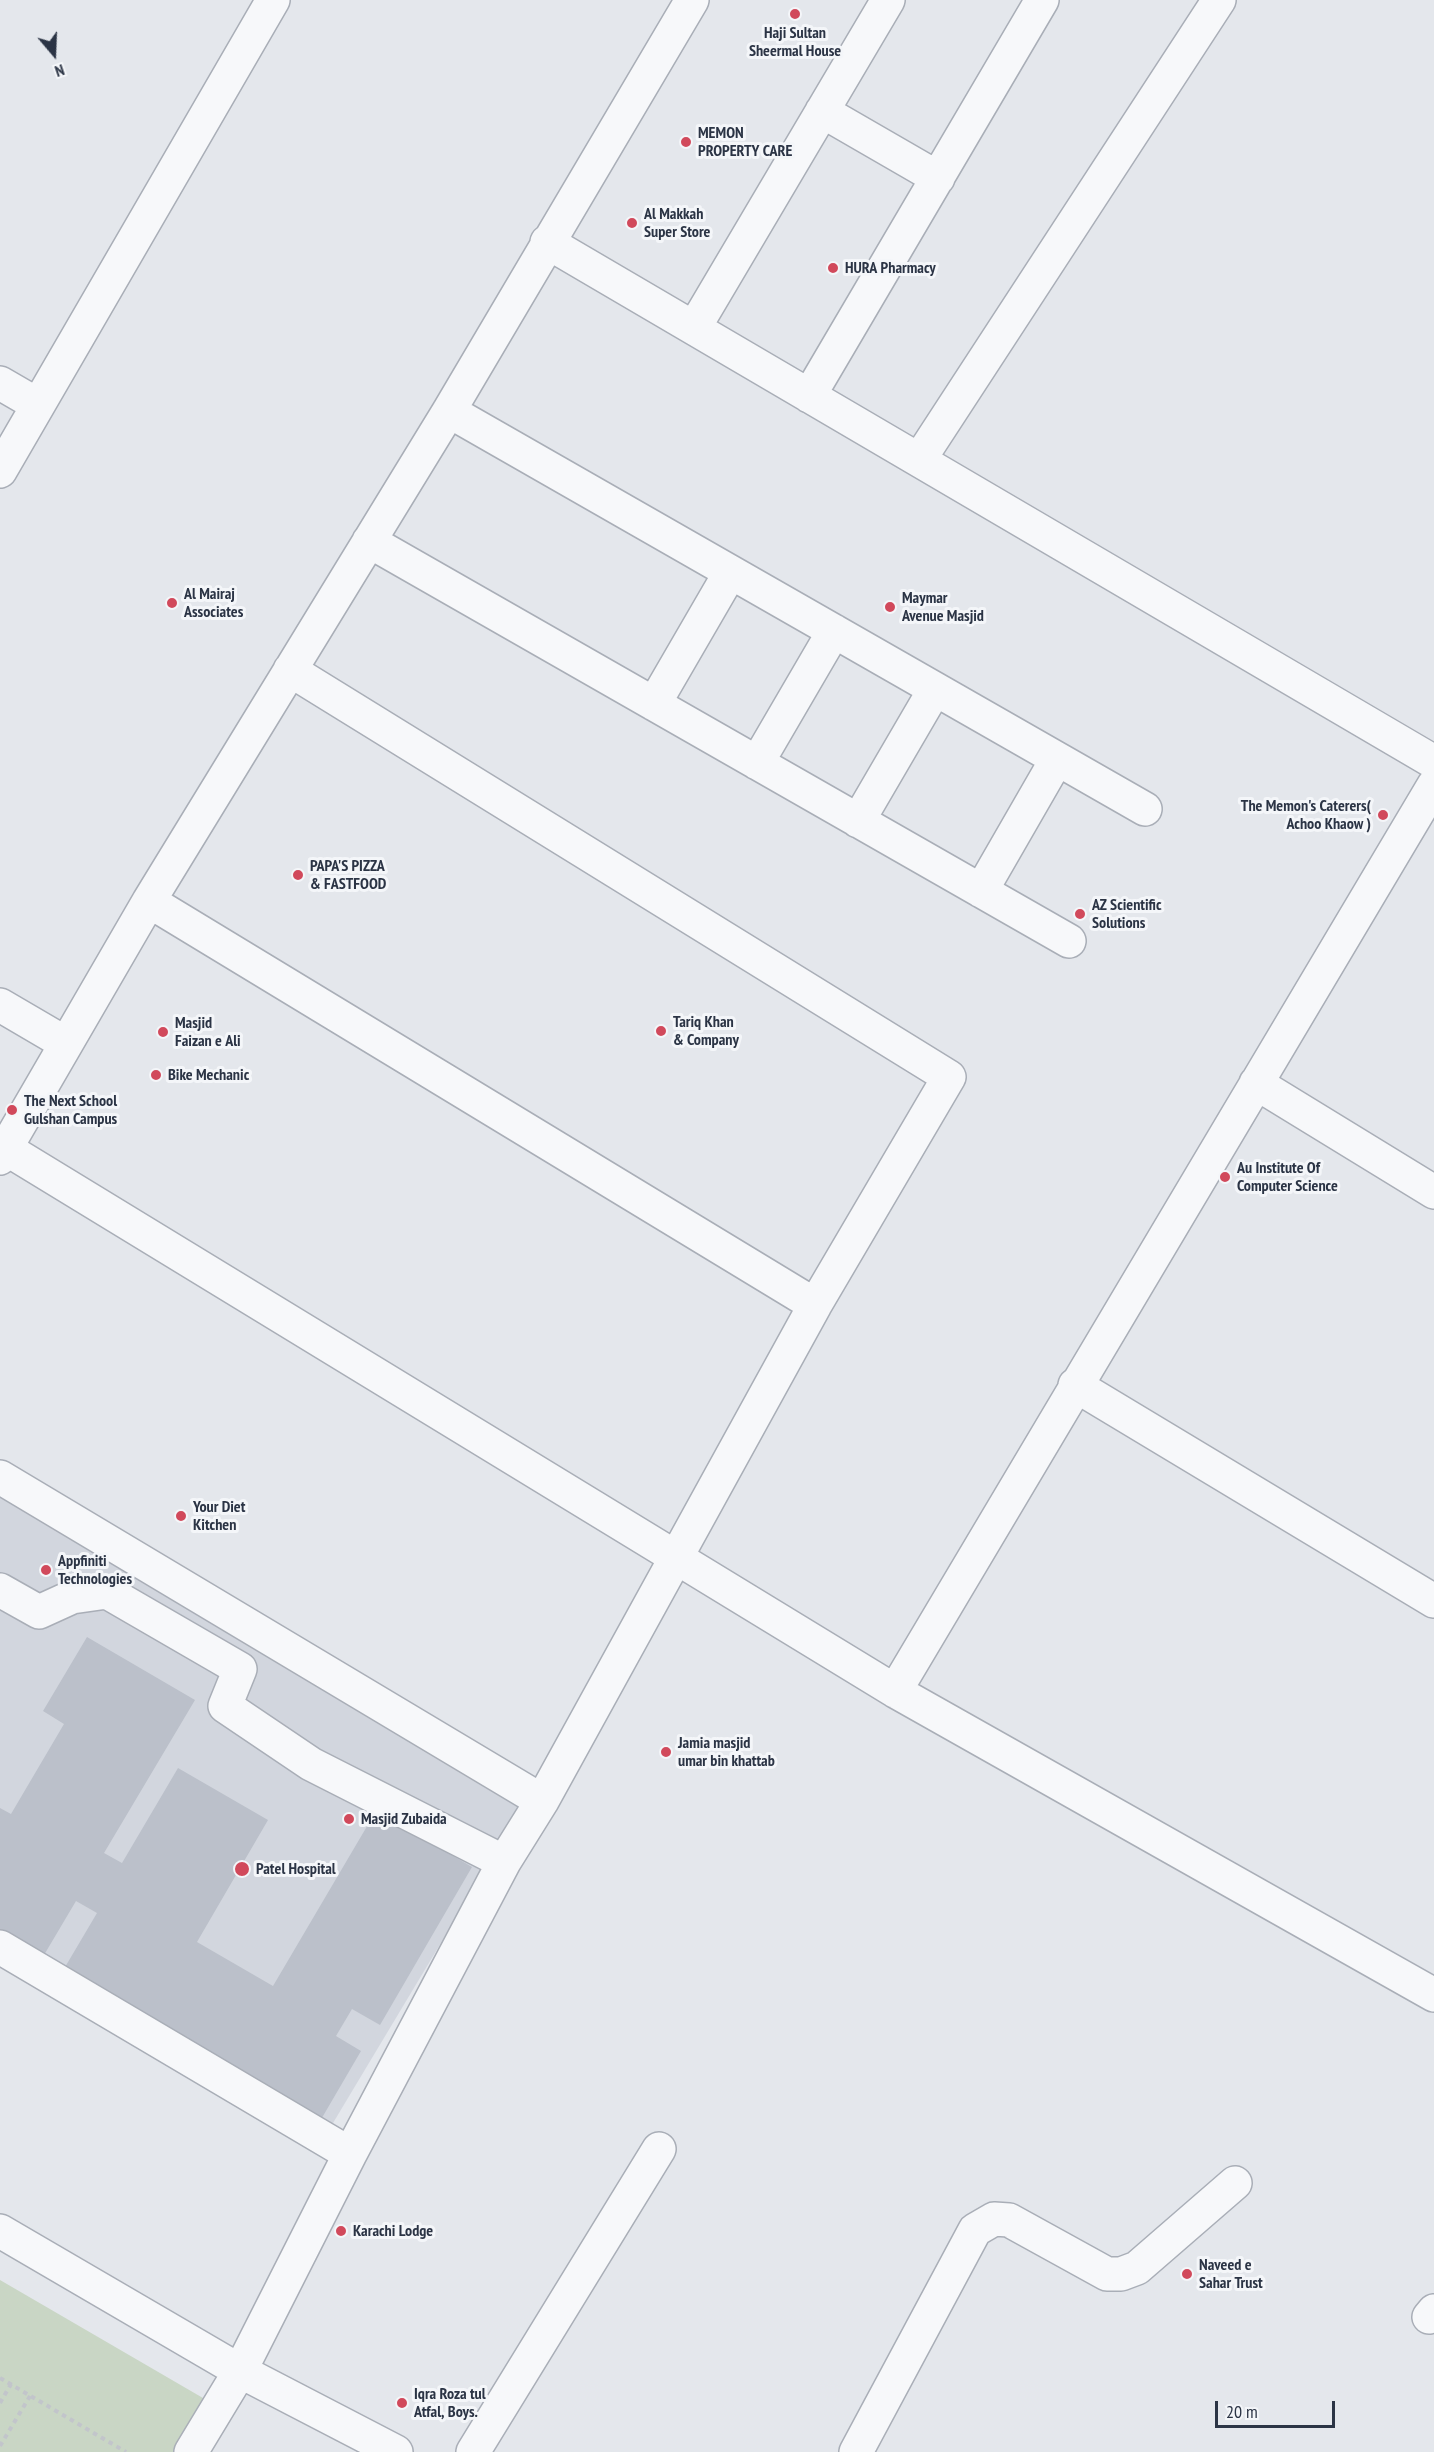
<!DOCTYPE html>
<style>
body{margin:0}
#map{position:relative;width:1434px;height:2452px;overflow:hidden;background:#e4e7ec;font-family:"PT Sans Narrow",sans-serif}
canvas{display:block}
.north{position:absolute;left:24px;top:24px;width:60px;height:60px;-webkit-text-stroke:4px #f4f6f9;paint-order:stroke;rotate:161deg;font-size:16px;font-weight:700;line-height:24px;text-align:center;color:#2b3445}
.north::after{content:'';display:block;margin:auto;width:21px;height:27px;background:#2b3445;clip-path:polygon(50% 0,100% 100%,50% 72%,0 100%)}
.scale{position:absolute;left:1215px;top:2401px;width:120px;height:27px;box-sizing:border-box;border:3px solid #2b3445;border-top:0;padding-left:8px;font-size:18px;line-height:21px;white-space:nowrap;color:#2b3445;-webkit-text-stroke:4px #f4f6f9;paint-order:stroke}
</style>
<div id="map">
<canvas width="1434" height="2452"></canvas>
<div class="north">N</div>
<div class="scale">20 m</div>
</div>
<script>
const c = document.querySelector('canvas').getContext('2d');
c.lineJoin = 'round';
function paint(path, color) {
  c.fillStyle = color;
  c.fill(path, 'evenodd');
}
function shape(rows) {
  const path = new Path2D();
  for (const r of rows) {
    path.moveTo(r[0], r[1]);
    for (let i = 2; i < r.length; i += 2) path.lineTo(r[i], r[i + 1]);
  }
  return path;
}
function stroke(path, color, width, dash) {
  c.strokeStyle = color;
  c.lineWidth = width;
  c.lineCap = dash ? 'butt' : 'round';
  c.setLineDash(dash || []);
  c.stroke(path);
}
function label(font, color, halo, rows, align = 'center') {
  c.font = font + ' "PT Sans Narrow",sans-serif';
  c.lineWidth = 6;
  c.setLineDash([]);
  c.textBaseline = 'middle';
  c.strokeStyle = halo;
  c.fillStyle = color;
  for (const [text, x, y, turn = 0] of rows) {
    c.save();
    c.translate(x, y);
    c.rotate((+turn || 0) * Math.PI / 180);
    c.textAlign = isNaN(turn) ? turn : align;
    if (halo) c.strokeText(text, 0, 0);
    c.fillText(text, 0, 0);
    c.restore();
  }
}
paint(shape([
 [0,1496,523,1806,330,2128,0,1932]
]), '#d2d6de');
paint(shape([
 [0,2280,215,2405,186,2452,0,2452]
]), '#c9d6c5');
paint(shape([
 [87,1637,195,1700,104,1853,122,1863,178,1768,268,1820,197,1942,273,1986,376,1811,472,1867,380,2025,352,2009,336,2036,361,2051,316,2128,58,1979,97,1913,76,1901,44,1955,0,1929,0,1808,11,1814,64,1724,43,1711]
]), '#bbc0ca');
const minor = shape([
 [822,111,938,178],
 [547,242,1434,762],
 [694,328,888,0],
 [0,383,38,405],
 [809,396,1042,0],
 [449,411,1145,809],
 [919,460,1219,0],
 [0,471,273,0],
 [369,541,1069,941],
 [290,670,949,1077,815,1305,542,1801,504,1862,350,2154],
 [654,704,730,573],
 [757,763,834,631],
 [858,821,935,689],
 [981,891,1057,759],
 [149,901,815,1305],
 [0,1005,65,1043],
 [1256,1083,1434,1192],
 [5,1148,895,1691,1434,1995],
 [0,1158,149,901,449,411,692,0],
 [1075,1385,1434,1601],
 [0,1477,542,1801],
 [0,1590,39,1612,72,1597,107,1592,240,1669,225,1706,311,1764,504,1862],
 [895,1691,1434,785],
 [0,1947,350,2154,240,2371,191,2452],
 [0,2231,240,2371,396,2452],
 [1429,2317,1434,2311],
 [473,2452,659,2149],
 [856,2452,975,2230,994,2219,1009,2220,1107,2274,1121,2274,1137,2268,1235,2183]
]);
stroke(minor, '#a9aeb7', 36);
stroke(shape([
 [0,2378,126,2452],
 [0,2403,11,2384],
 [0,2446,30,2396]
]), '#c2c5cb', 4, [4.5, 4.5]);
stroke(minor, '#f7f8fa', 33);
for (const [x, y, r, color] of [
 [795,14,6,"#d1495b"],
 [686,142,6,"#d1495b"],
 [632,223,6,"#d1495b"],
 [833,268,6,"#d1495b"],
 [172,603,6,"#d1495b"],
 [890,607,6,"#d1495b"],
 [1383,815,6,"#d1495b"],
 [298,875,6,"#d1495b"],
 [1080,914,6,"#d1495b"],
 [661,1031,6,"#d1495b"],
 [163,1032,6,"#d1495b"],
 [156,1075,6,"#d1495b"],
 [12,1110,6,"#d1495b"],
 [1225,1177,6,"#d1495b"],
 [181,1516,6,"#d1495b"],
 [46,1570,6,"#d1495b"],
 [666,1752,6,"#d1495b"],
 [349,1819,6,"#d1495b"],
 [242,1869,8,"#d1495b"],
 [341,2231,6,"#d1495b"],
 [1187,2274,6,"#d1495b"],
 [402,2403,6,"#d1495b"]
]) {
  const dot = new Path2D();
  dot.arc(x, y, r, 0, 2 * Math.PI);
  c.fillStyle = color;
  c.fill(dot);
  stroke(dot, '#f4f6f9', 2);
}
label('bold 16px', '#2b3445', '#f4f6f9', [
 ["Haji Sultan",795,33,"center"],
 ["Sheermal House",795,51,"center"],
 ["MEMON",698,133],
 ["PROPERTY CARE",698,151],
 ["Al Makkah",644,214],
 ["Super Store",644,232],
 ["HURA Pharmacy",845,268],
 ["Al Mairaj",184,594],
 ["Associates",184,612],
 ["Maymar",902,598],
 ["Avenue Masjid",902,616],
 ["The Memon's Caterers(",1371,806,"right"],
 ["Achoo Khaow )",1371,824,"right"],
 ["PAPA'S PIZZA",310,866],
 ["& FASTFOOD",310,884],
 ["AZ Scientific",1092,905],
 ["Solutions",1092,923],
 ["Tariq Khan",673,1022],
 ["& Company",673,1040],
 ["Masjid",175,1023],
 ["Faizan e Ali",175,1041],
 ["Bike Mechanic",168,1075],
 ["The Next School",24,1101],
 ["Gulshan Campus",24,1119],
 ["Au Institute Of",1237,1168],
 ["Computer Science",1237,1186],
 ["Your Diet",193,1507],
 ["Kitchen",193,1525],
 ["Appfiniti",58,1561],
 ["Technologies",58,1579],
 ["Jamia masjid",678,1743],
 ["umar bin khattab",678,1761],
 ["Masjid Zubaida",361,1819],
 ["Patel Hospital",256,1869],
 ["Karachi Lodge",353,2231],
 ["Naveed e",1199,2265],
 ["Sahar Trust",1199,2283],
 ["Iqra Roza tul",414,2394],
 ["Atfal, Boys.",414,2412]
], 'left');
</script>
